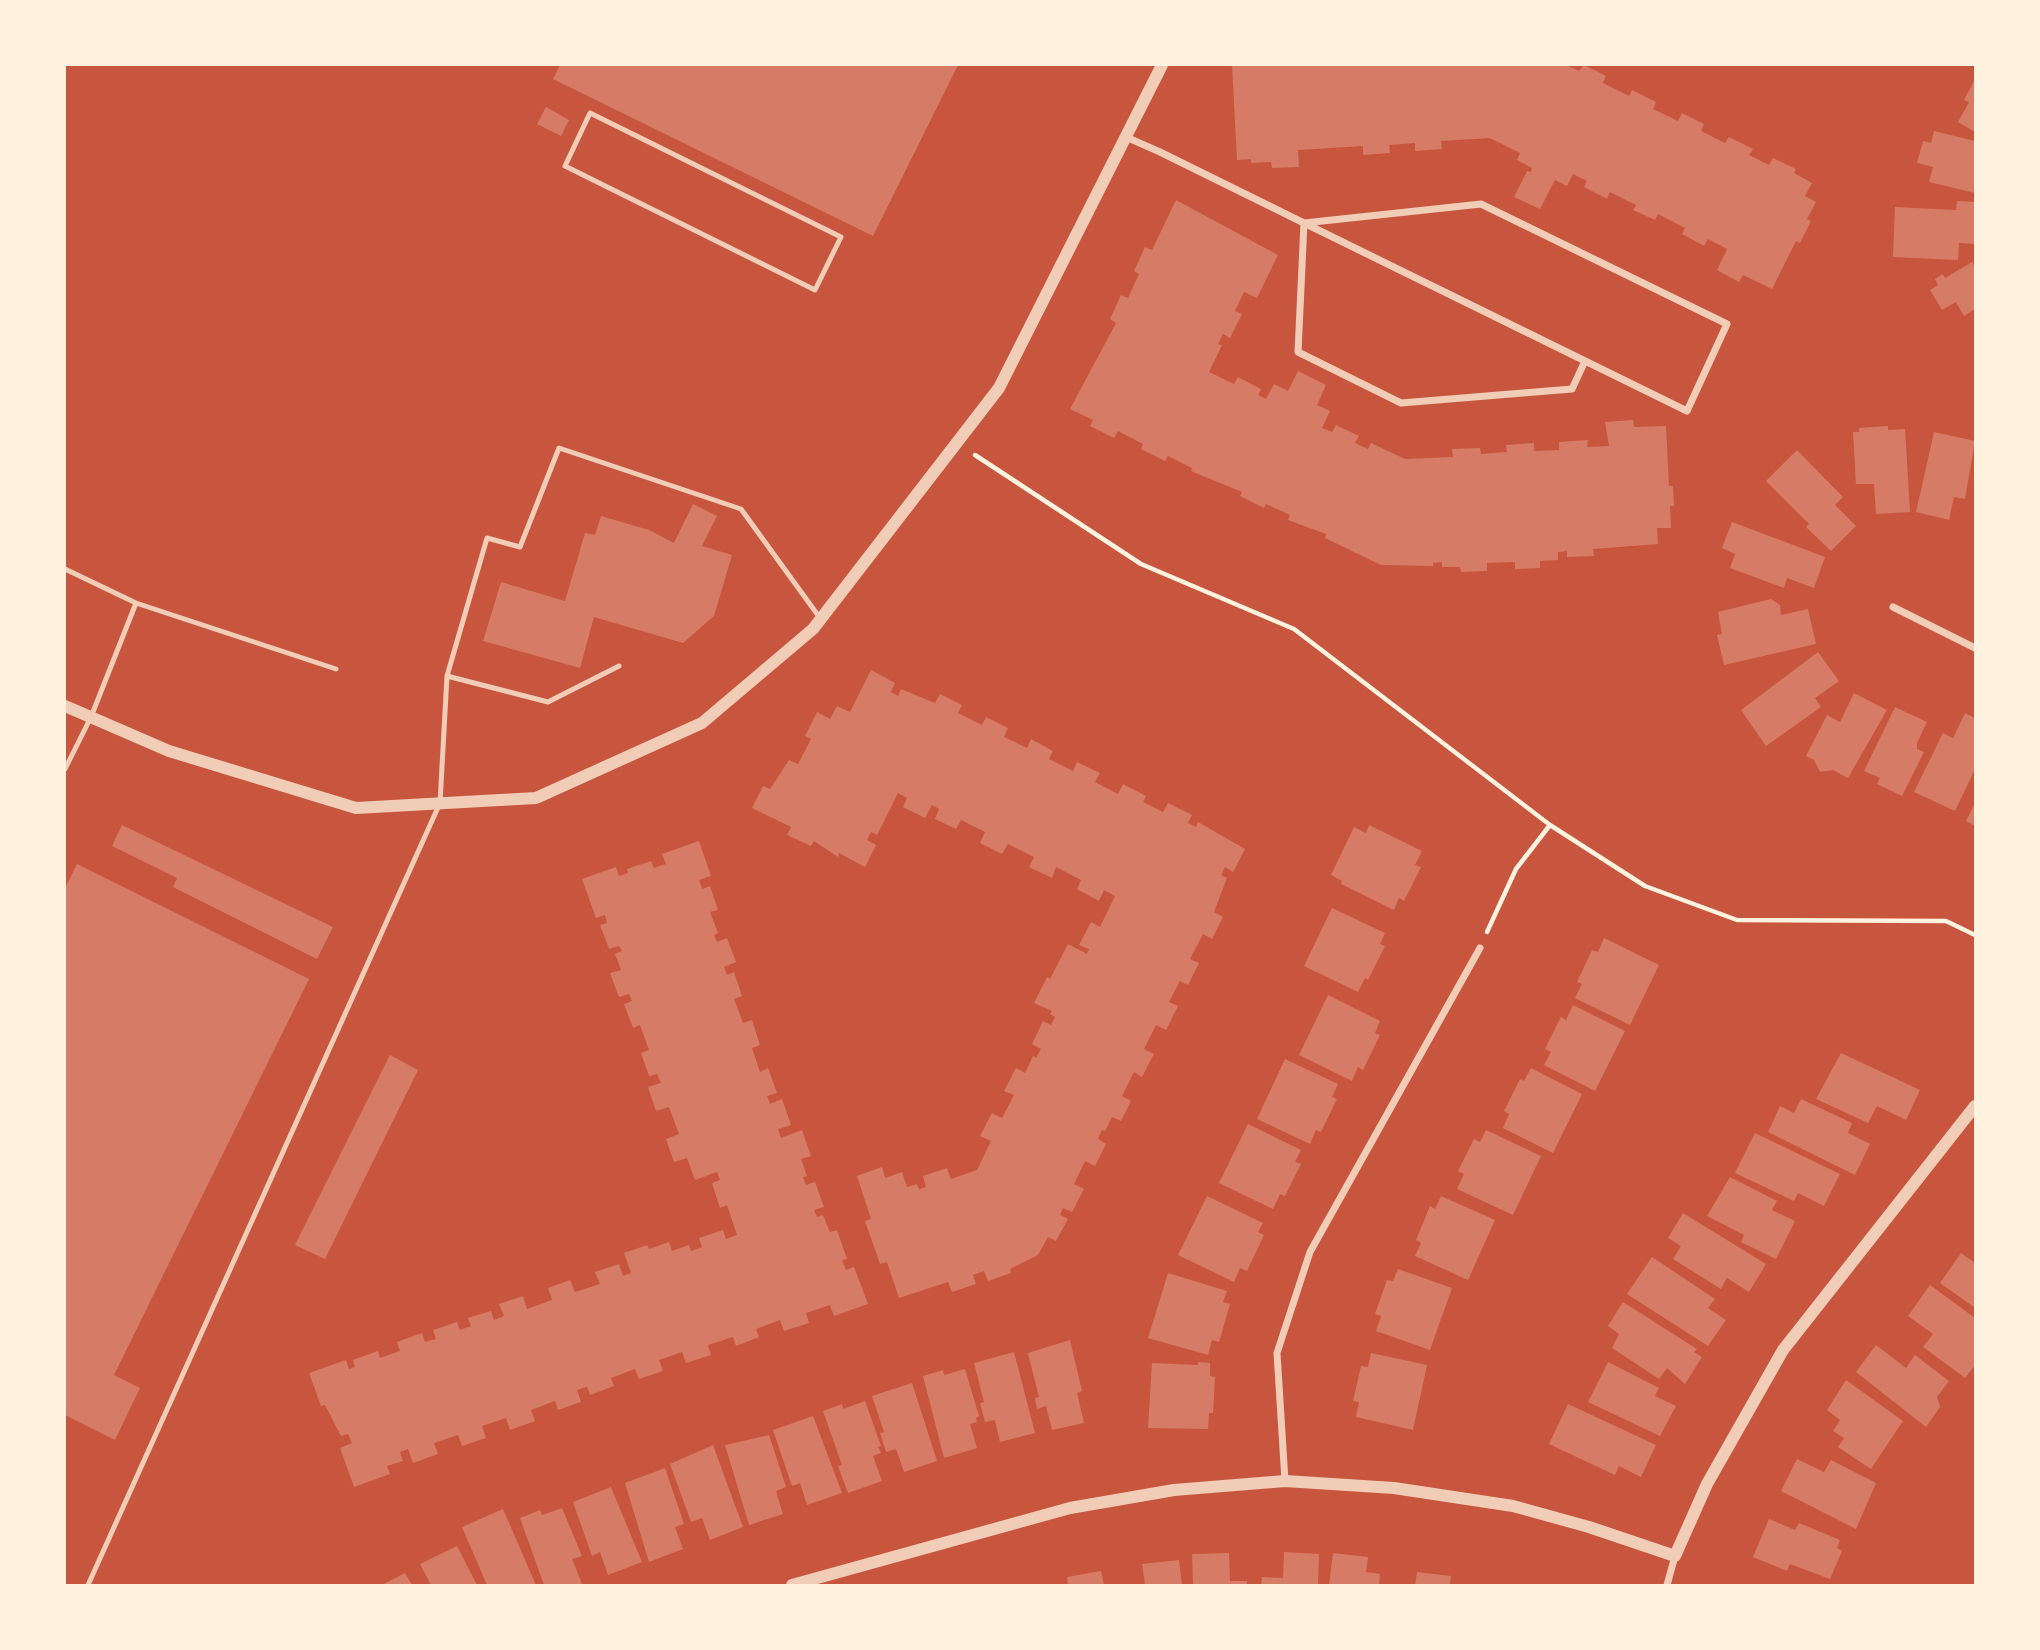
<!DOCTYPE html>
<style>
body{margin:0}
#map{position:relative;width:2040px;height:1650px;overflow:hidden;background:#c8553d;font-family:Commissioner,sans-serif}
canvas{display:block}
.frame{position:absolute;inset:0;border:66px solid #fff3e0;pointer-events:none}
</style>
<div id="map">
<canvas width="2040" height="1650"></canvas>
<div class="frame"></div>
</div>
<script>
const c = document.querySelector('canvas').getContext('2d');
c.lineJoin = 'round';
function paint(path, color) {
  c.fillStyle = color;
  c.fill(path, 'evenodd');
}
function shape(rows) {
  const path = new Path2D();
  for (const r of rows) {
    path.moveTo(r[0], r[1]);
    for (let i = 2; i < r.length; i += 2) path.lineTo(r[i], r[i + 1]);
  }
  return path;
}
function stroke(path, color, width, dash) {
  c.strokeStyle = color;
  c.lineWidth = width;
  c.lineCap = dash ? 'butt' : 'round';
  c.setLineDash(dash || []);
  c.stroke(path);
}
paint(shape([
 [560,65,958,65,873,236,553,79],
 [1232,65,1566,65,1579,71,1584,65,1606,76,1603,83,1629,96,1632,90,1656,102,1653,109,1678,121,1682,113,1704,124,1701,131,1725,143,1729,137,1753,149,1749,155,1769,165,1773,158,1796,169,1794,173,1812,183,1805,196,1816,202,1807,219,1811,221,1800,243,1796,241,1772,289,1743,275,1739,282,1717,270,1727,249,1708,239,1704,246,1682,234,1685,228,1658,214,1655,220,1633,210,1636,205,1610,192,1607,199,1584,187,1587,181,1573,174,1567,186,1555,180,1540,209,1514,197,1527,171,1531,172,1532,168,1517,160,1520,153,1490,138,1441,141,1442,149,1415,151,1415,143,1389,145,1390,153,1363,155,1363,146,1298,150,1299,167,1272,168,1271,162,1251,163,1251,159,1237,160],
 [1975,79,1975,132,1958,122,1969,102,1964,100],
 [546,107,569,120,561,136,537,124],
 [1934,131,1975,141,1975,193,1929,182,1933,167,1917,163,1923,141,1931,143],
 [1176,200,1278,255,1257,298,1244,292,1235,311,1242,314,1230,338,1223,334,1218,344,1222,345,1209,372,1234,384,1238,377,1261,389,1258,395,1266,399,1274,384,1288,391,1298,371,1326,385,1317,405,1330,411,1322,428,1332,432,1336,425,1359,436,1355,443,1368,449,1371,443,1405,459,1453,457,1452,449,1480,448,1481,454,1507,452,1506,445,1534,443,1534,451,1559,450,1559,442,1588,440,1587,447,1609,446,1605,422,1633,420,1634,427,1666,426,1669,486,1673,486,1674,506,1670,506,1671,528,1657,528,1658,544,1593,549,1594,556,1567,557,1567,551,1558,552,1558,560,1540,561,1540,568,1515,569,1515,562,1487,563,1487,571,1461,572,1460,567,1442,567,1442,562,1433,563,1433,566,1381,565,1325,538,1326,534,1288,520,1290,515,1266,504,1264,508,1240,496,1242,492,1191,471,1192,468,1168,456,1165,461,1141,449,1143,444,1118,431,1114,438,1090,426,1093,420,1070,409,1116,323,1110,319,1121,295,1128,298,1139,274,1134,271,1145,247,1152,250],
 [1957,201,1975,202,1975,244,1959,243,1958,260,1893,257,1895,207,1956,210],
 [1972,262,1975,267,1975,309,1964,316,1956,302,1942,310,1930,290,1938,285,1935,279,1943,274,1945,278],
 [1888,426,1888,430,1905,429,1910,512,1876,514,1874,484,1856,484,1853,432,1859,432,1859,428],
 [1934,432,1975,441,1965,499,1954,497,1949,520,1916,512],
 [1797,450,1843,497,1835,505,1856,526,1831,551,1806,527,1809,524,1766,481],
 [693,504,717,516,702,546,732,555,714,616,683,643,594,617,580,668,483,641,501,582,565,601,585,533,595,535,601,516,649,530,674,543],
 [1732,522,1825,557,1814,588,1787,578,1784,588,1730,568,1735,554,1722,548],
 [1771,599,1780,605,1781,615,1808,609,1816,644,1724,665,1717,635,1722,634,1718,612],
 [1818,652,1839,681,1815,698,1821,707,1766,746,1741,710],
 [871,670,895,683,891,692,898,696,901,689,935,703,940,694,962,705,958,713,982,725,986,717,1008,728,1004,737,1027,748,1031,739,1053,751,1049,759,1073,771,1077,762,1100,773,1095,782,1118,794,1123,784,1146,796,1143,802,1163,812,1168,803,1192,815,1188,823,1196,827,1198,822,1245,849,1233,872,1225,867,1221,875,1227,878,1214,912,1223,917,1212,939,1203,934,1190,959,1199,963,1188,985,1180,981,1169,1002,1178,1006,1166,1030,1156,1025,1144,1049,1154,1054,1142,1077,1134,1072,1122,1096,1131,1101,1121,1121,1112,1117,1105,1131,1102,1130,1098,1139,1106,1144,1095,1166,1085,1161,1074,1184,1084,1189,1072,1212,1063,1208,1060,1215,1068,1219,1056,1241,1048,1237,1038,1255,1010,1269,1011,1273,988,1281,984,1271,973,1275,976,1284,952,1292,948,1282,899,1298,887,1262,880,1264,865,1221,871,1219,857,1176,882,1167,885,1178,902,1172,907,1187,917,1184,919,1189,926,1187,923,1176,947,1168,951,1179,977,1170,991,1141,980,1136,992,1113,1002,1118,1014,1095,1004,1091,1016,1068,1025,1073,1033,1056,1036,1058,1041,1049,1032,1044,1043,1021,1051,1025,1055,1017,1050,1014,1052,1011,1034,1003,1047,977,1050,979,1068,944,1087,954,1089,949,1079,945,1091,922,1100,927,1115,896,1104,890,1099,901,1077,889,1081,880,1056,867,1052,878,1029,867,1034,857,1008,844,1002,854,980,843,985,832,961,820,956,829,935,819,939,809,932,805,925,818,903,807,907,798,898,793,877,835,871,832,867,840,876,845,865,867,839,853,838,857,814,841,811,846,787,835,791,827,752,808,763,786,770,789,789,760,798,764,811,739,805,736,817,712,830,719,837,706,850,712],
 [1854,693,1887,710,1848,778,1833,770,1820,772,1814,760,1806,756,1827,715,1840,722],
 [1895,707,1927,722,1917,743,1917,749,1924,752,1902,796,1877,784,1880,778,1864,771],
 [1965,713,1975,718,1975,769,1955,811,1914,792,1943,733,1953,738],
 [1975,803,1975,826,1966,821],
 [122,825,333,927,317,959,173,887,177,878,112,846],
 [1369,825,1422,851,1415,865,1421,867,1404,901,1399,898,1394,910,1341,884,1342,881,1331,875,1354,827,1366,833],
 [699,841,711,876,699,880,702,889,710,886,718,910,710,912,718,933,714,935,717,942,727,938,736,962,724,967,727,975,734,972,742,996,734,999,743,1023,752,1020,760,1045,752,1048,760,1072,768,1068,777,1093,767,1096,770,1104,782,1099,791,1125,778,1129,781,1138,802,1130,811,1156,801,1159,807,1176,803,1177,806,1185,815,1182,824,1207,814,1210,817,1217,823,1215,830,1232,837,1230,847,1259,842,1260,846,1270,854,1267,868,1304,834,1316,830,1305,806,1313,809,1323,784,1331,780,1320,756,1329,759,1337,736,1346,733,1337,708,1345,711,1355,686,1363,682,1352,659,1360,663,1371,639,1379,635,1369,611,1378,614,1386,590,1395,587,1387,577,1390,581,1402,558,1410,555,1401,531,1410,535,1421,510,1430,506,1418,482,1426,486,1438,462,1446,458,1435,434,1443,438,1454,413,1463,408,1449,400,1452,403,1461,387,1466,390,1474,354,1487,340,1448,352,1443,348,1434,341,1436,325,1405,321,1406,309,1373,346,1360,349,1369,355,1367,353,1360,378,1351,380,1358,400,1351,397,1342,422,1333,425,1342,436,1339,433,1330,457,1322,460,1330,471,1326,468,1318,491,1311,494,1320,504,1316,499,1304,523,1296,527,1309,552,1300,548,1288,570,1280,575,1292,600,1284,595,1272,619,1264,623,1276,631,1273,624,1253,647,1245,649,1249,669,1242,672,1251,689,1245,691,1251,702,1247,699,1238,723,1230,726,1239,737,1235,727,1205,720,1208,712,1183,720,1180,717,1172,695,1180,687,1158,674,1162,666,1139,679,1134,669,1107,656,1111,648,1087,661,1083,657,1074,649,1076,641,1053,649,1050,640,1025,633,1028,624,1004,632,1001,629,994,619,997,610,973,621,970,615,954,622,951,619,946,609,949,600,925,607,923,605,915,596,918,582,879,616,867,619,876,628,873,627,869,651,861,654,868,666,864,662,854],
 [77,864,309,979,114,1375,140,1388,115,1440,65,1415,65,888],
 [1332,908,1385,933,1380,944,1385,946,1368,980,1365,978,1358,992,1304,966],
 [1604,938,1659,965,1630,1025,1575,998,1582,984,1577,982,1592,950,1598,952],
 [1328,995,1380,1021,1375,1033,1380,1035,1363,1070,1358,1067,1352,1081,1299,1055],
 [1573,1005,1625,1031,1595,1091,1544,1065,1551,1052,1545,1049,1561,1017,1566,1020],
 [1841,1053,1920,1090,1906,1120,1877,1106,1868,1123,1816,1099],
 [390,1055,418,1070,325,1259,295,1245],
 [1285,1059,1338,1084,1332,1097,1337,1099,1321,1132,1316,1130,1310,1144,1257,1119],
 [1531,1068,1582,1094,1553,1153,1503,1128,1509,1114,1504,1111,1520,1079,1524,1081],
 [1801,1099,1852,1123,1848,1133,1870,1144,1855,1175,1768,1132,1780,1106,1794,1113],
 [1248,1124,1301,1150,1295,1162,1301,1164,1285,1196,1280,1194,1273,1209,1219,1183],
 [1486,1130,1541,1156,1513,1215,1457,1189,1464,1174,1458,1171,1474,1139,1480,1142],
 [1755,1133,1840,1174,1824,1206,1798,1193,1794,1201,1735,1173],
 [1730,1177,1777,1201,1772,1210,1795,1221,1776,1259,1741,1242,1744,1235,1707,1216],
 [1207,1196,1263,1223,1258,1232,1264,1235,1247,1271,1240,1268,1234,1282,1178,1255],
 [1441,1196,1495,1220,1468,1280,1415,1256,1421,1243,1416,1240,1430,1206,1435,1209],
 [1683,1213,1766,1264,1749,1292,1727,1278,1721,1289,1673,1259,1681,1246,1668,1238],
 [1961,1253,1975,1263,1974,1307,1940,1283],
 [1652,1257,1715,1299,1708,1308,1726,1320,1708,1346,1627,1294],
 [1398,1269,1452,1288,1430,1350,1376,1331,1381,1316,1375,1314,1387,1280,1393,1281],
 [1168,1273,1227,1291,1223,1302,1230,1304,1219,1342,1212,1340,1208,1355,1148,1338],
 [1930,1285,1975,1318,1975,1365,1965,1378,1923,1347,1933,1334,1908,1316],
 [1623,1302,1697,1349,1694,1352,1702,1357,1685,1384,1667,1368,1659,1379,1612,1348,1619,1334,1608,1326],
 [1070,1340,1082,1391,1077,1393,1084,1423,1052,1430,1046,1406,1037,1409,1035,1398,1039,1397,1028,1353],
 [1876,1345,1906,1368,1915,1355,1949,1381,1937,1397,1940,1407,1926,1427,1856,1372],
 [1014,1352,1035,1433,1000,1442,995,1420,985,1422,980,1403,984,1402,974,1363],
 [1371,1353,1427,1365,1413,1430,1356,1417,1359,1402,1353,1401,1361,1366,1368,1367],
 [1198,1362,1210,1363,1210,1376,1215,1377,1213,1413,1209,1413,1208,1429,1148,1428,1152,1363,1198,1365],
 [1608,1362,1659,1388,1655,1396,1676,1406,1660,1436,1588,1402],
 [965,1369,979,1416,976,1418,977,1422,970,1424,977,1448,944,1458,923,1376,943,1370,944,1375],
 [1846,1380,1903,1421,1871,1469,1838,1447,1844,1438,1833,1431,1840,1420,1827,1410],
 [912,1383,937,1461,904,1472,896,1449,886,1452,880,1433,884,1432,872,1396],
 [865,1401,881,1446,878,1447,881,1453,873,1456,882,1481,848,1493,838,1466,842,1465,823,1411,842,1404,843,1409],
 [1568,1404,1656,1445,1641,1477,1619,1466,1615,1475,1549,1444],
 [813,1416,842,1493,807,1505,800,1483,792,1486,773,1430],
 [769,1435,786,1487,776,1491,783,1514,749,1525,725,1445],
 [713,1445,743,1527,710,1540,702,1518,691,1522,670,1464],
 [1797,1459,1824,1472,1831,1460,1876,1483,1856,1529,1781,1491],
 [665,1468,684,1524,675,1527,683,1549,649,1562,625,1483],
 [611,1487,642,1562,608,1575,600,1552,592,1556,573,1502],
 [562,1508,582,1556,572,1559,582,1584,544,1585,520,1518,540,1510,542,1515],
 [503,1509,536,1585,487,1585,462,1527],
 [1769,1519,1795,1530,1799,1523,1840,1540,1837,1548,1842,1551,1830,1579,1790,1564,1787,1571,1753,1557],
 [457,1546,477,1585,431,1585,420,1564],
 [1284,1552,1319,1554,1318,1585,1261,1585,1262,1577,1283,1578],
 [1229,1553,1230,1581,1247,1581,1247,1585,1193,1585,1192,1554],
 [1333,1553,1368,1557,1366,1572,1380,1574,1379,1585,1329,1585],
 [1179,1560,1182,1585,1145,1585,1142,1564],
 [1101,1571,1104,1585,1068,1585,1067,1577],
 [1417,1572,1451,1576,1450,1585,1415,1585],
 [405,1573,412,1585,382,1585]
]), '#d67c66');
stroke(shape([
 [975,455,1141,564,1294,629,1550,825,1645,886,1737,920,1946,921,1975,935],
 [1487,932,1516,869,1550,825]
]), '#fff3e0', 4.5);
stroke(shape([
 [590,113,841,237,815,290,565,166,590,113],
 [65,569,136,603,336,669],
 [447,676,548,702,619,666],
 [65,769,91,717,136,603],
 [88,1585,440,803,447,676,487,538,520,547,559,448,741,509,820,618]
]), '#f1ccb7', 5);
stroke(shape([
 [1126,137,1160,152,1304,223,1687,411,1727,324,1481,204,1304,223,1298,352,1401,403,1572,389,1585,361],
 [1893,607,1975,648],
 [1285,1481,1277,1353,1310,1252,1480,948],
 [1667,1585,1675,1556]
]), '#f1ccb7', 7);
stroke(shape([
 [65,706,169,751,356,808,536,798,702,723,813,629,999,388,1162,65],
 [792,1585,1070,1508,1174,1490,1285,1481,1394,1488,1513,1506,1589,1527,1675,1556,1707,1484,1783,1350,1975,1106]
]), '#f1ccb7', 12);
</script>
